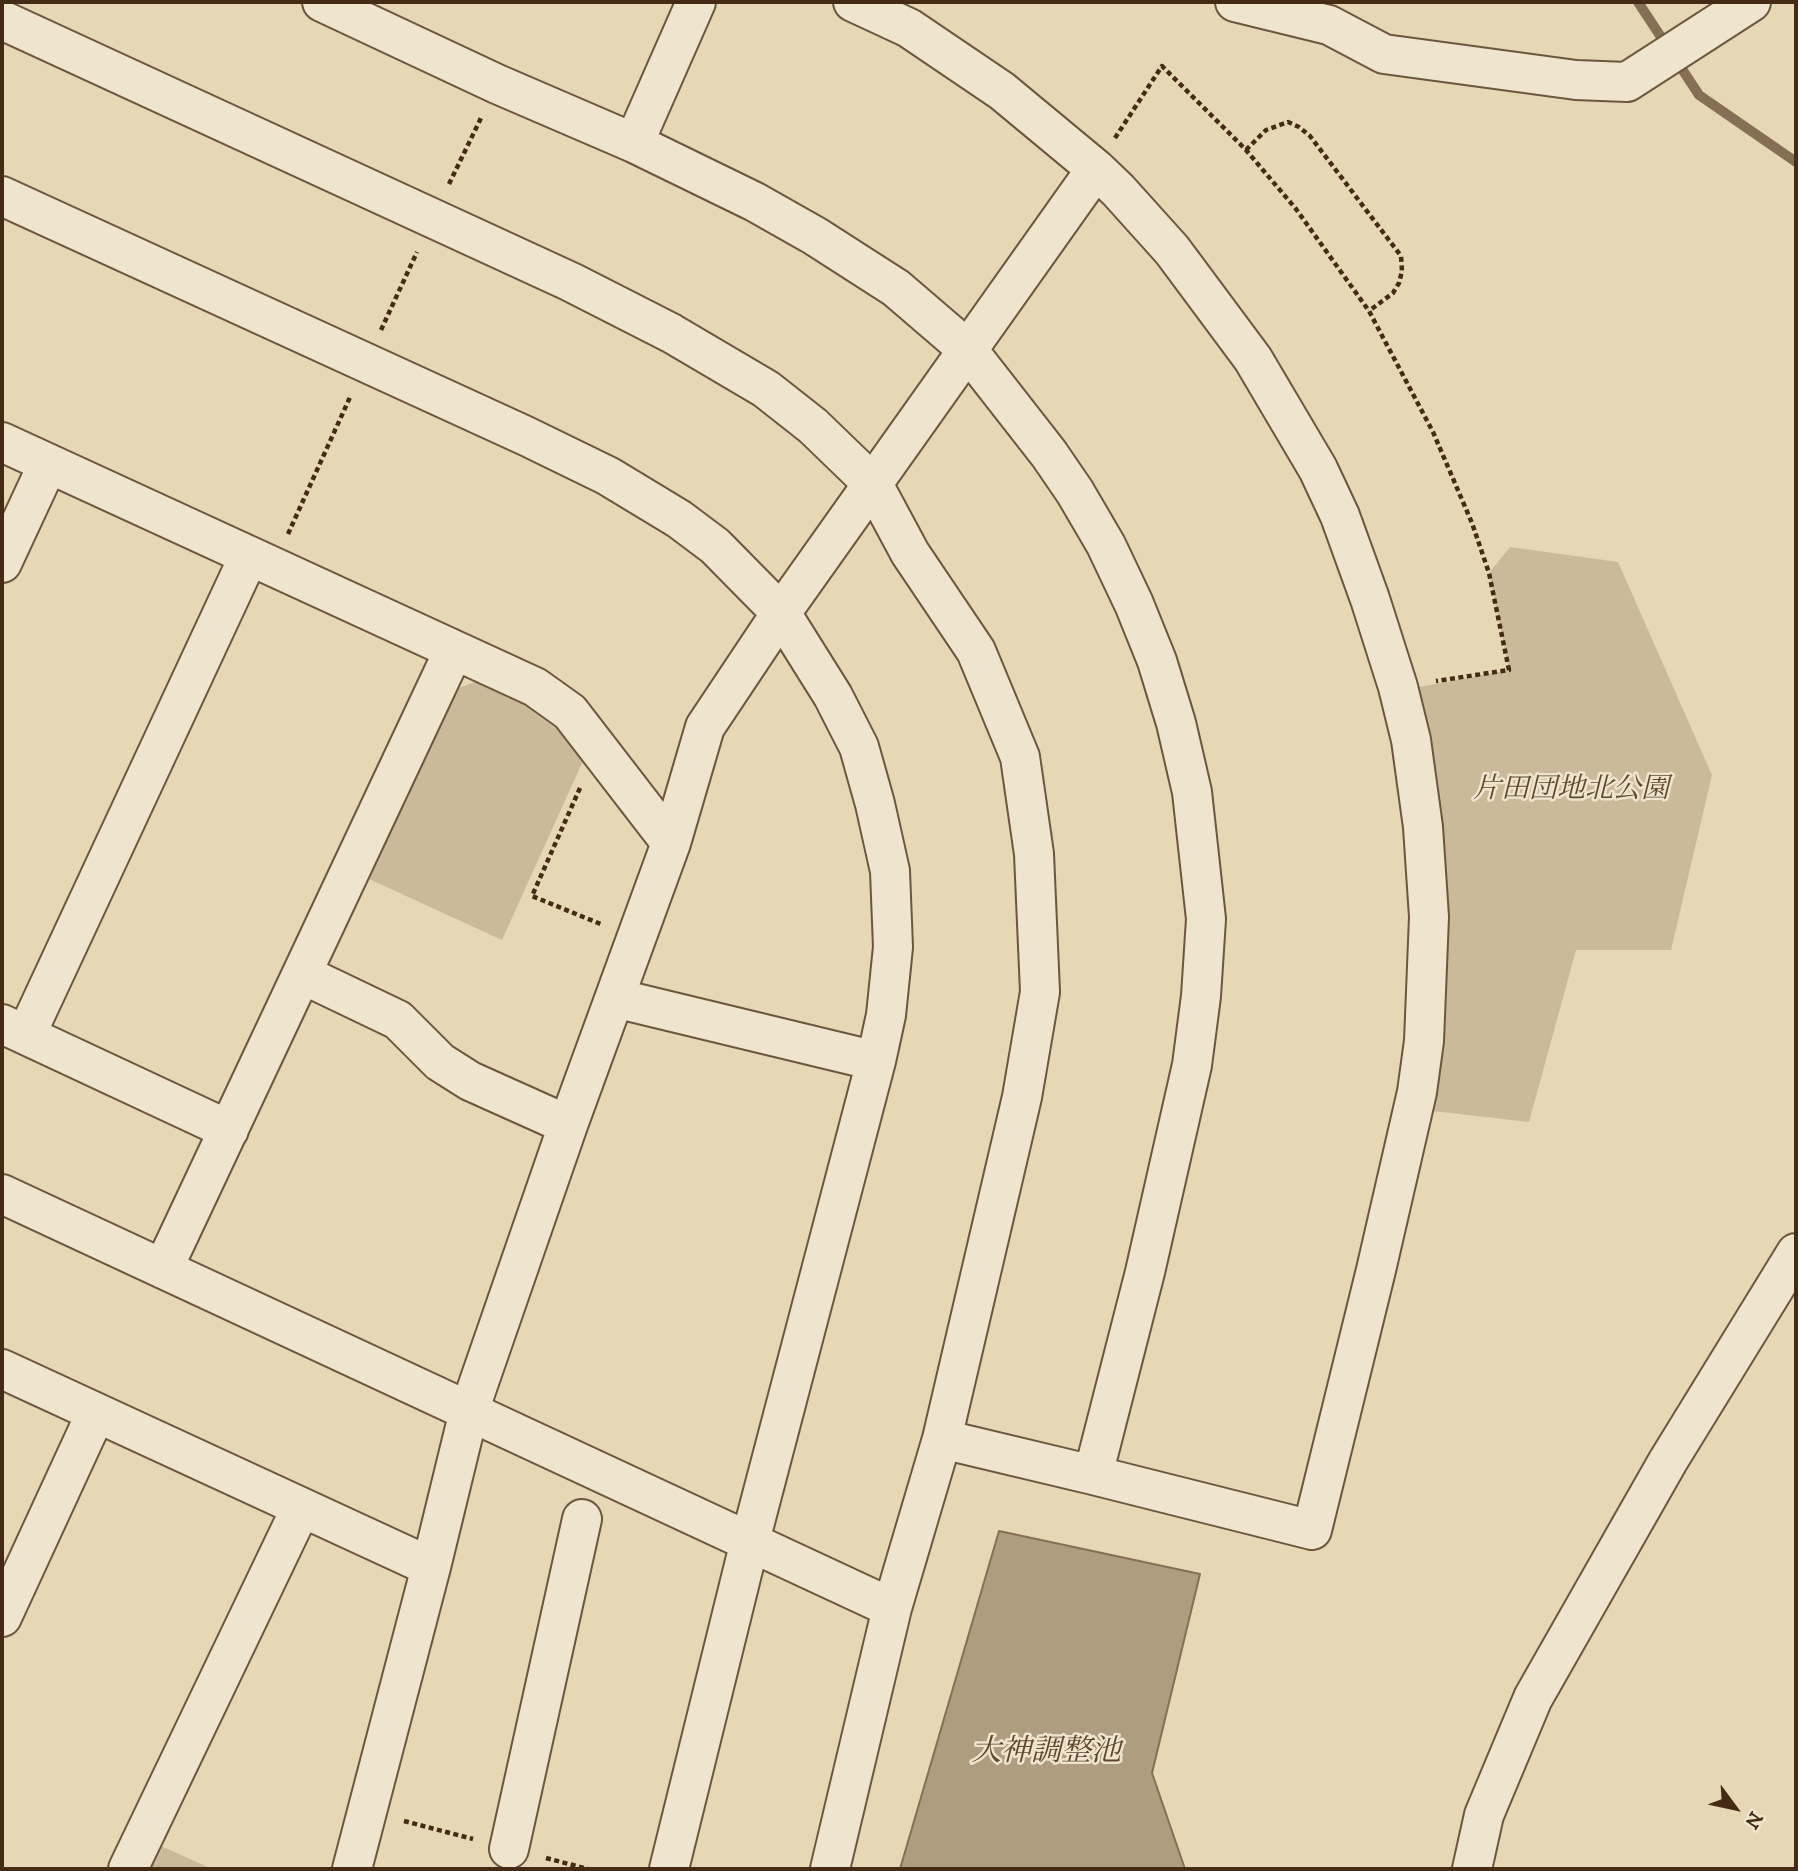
<!DOCTYPE html>
<meta charset="utf-8">
<style>
body{margin:0}
#map{position:relative;width:1798px;height:1871px;overflow:hidden;background:#e6d7b5;font-family:"IM FELL DW Pica",serif}
canvas{display:block}
.frame{position:absolute;inset:0;border:4px solid #452b16;pointer-events:none}
.north{position:absolute;left:1700px;top:1773px;width:70px;height:70px;-webkit-text-stroke:5px #efe5cf;paint-order:stroke;rotate:123deg;font-size:19px;font-weight:700;line-height:28px;text-align:center;color:#452b16}
.north::after{content:'';display:block;margin:auto;width:24px;height:32px;background:#452b16;clip-path:polygon(50% 0,100% 100%,50% 72%,0 100%)}
</style>
<div id="map">
<canvas width="1798" height="1871"></canvas>
<div class="frame"></div>
<div class="north">N</div>
</div>
<script>
const c = document.querySelector('canvas').getContext('2d');
c.lineJoin = 'round';
function paint(path, color) {
  c.fillStyle = color;
  c.fill(path, 'evenodd');
}
function shape(rows) {
  const path = new Path2D();
  for (const r of rows) {
    path.moveTo(r[0], r[1]);
    for (let i = 2; i < r.length; i += 2) path.lineTo(r[i], r[i + 1]);
  }
  return path;
}
function stroke(path, color, width, dash) {
  c.strokeStyle = color;
  c.lineWidth = width;
  c.lineCap = dash ? 'butt' : 'round';
  c.setLineDash(dash || []);
  c.stroke(path);
}
function label(font, color, halo, rows, align = 'center') {
  c.font = font + ' "IM FELL DW Pica","Noto Serif JP",serif';
  c.lineWidth = 5;
  c.setLineDash([]);
  c.textBaseline = 'middle';
  c.strokeStyle = halo;
  c.fillStyle = color;
  for (const [text, x, y, turn = 0] of rows) {
    c.save();
    c.translate(x, y);
    c.rotate((+turn || 0) * Math.PI / 180);
    c.textAlign = isNaN(turn) ? turn : align;
    if (halo) c.strokeText(text, 0, 0);
    c.fillText(text, 0, 0);
    c.restore();
  }
}
paint(shape([
 [1510,547,1618,562,1712,775,1671,950,1576,950,1529,1122,1433,1111,1442,1041,1414,688,1509,670,1489,573],
 [478,681,519,701,556,728,583,761,502,940,367,878,456,689],
 [159,1845,212,1869,147,1869]
]), '#cbba9a');
const water = shape([
 [999,1531,1200,1574,1152,1773,1185,1869,900,1869,999,1531]
]);
paint(water, '#af9d7f');
stroke(water, '#856f55', 2);
stroke(shape([
 [1638,2,1699,95,1796,162]
]), '#856f55', 10);
const minor = shape([
 [322,2,497,84,634,143,696,2],
 [853,2,909,28,1002,91,1096,169,1118,190,1172,250,1253,359,1318,469,1340,516,1370,599,1398,687,1411,740,1423,827,1429,917,1424,1041,1417,1092,1376,1270,1312,1530,1093,1475,942,1439],
 [1235,2,1329,25,1384,54,1576,80,1627,82,1751,2],
 [2,20,571,282,671,333,766,389,813,426,873,484,910,553,976,651,1020,757,1034,854,1040,992,1022,1097,942,1439,892,1608,830,1869],
 [634,143,755,202,815,236,896,288,967,349,1049,454,1075,492,1106,545,1134,604,1157,661,1176,723,1192,792,1206,919,1201,996,1192,1065,1145,1272,1093,1475],
 [2,196,526,436,608,476,679,519,715,546,781,613,833,696,859,747,875,804,890,871,893,947,886,1015,876,1061,750,1541,669,1869],
 [2,442,535,687,570,712,671,843,568,1125,469,1411,431,1567],
 [2,563,48,464],
 [671,843,705,727,781,613,1096,169],
 [302,974,398,1020,440,1062,470,1081,568,1125],
 [615,998,876,1061],
 [2,1024,229,1130],
 [26,1035,249,556],
 [2,1194,892,1608],
 [163,1269,454,650],
 [2,1369,431,1567,352,1869],
 [2,1617,96,1413],
 [509,1849,582,1519],
 [128,1869,301,1508],
 [1472,1869,1484,1815,1533,1698,1668,1461,1796,1253]
]);
stroke(minor, '#6d563e', 42);
stroke(shape([
 [1115,138,1162,66,1246,150,1296,209,1369,311,1433,432,1472,523,1489,573,1509,670,1436,681],
 [1246,150,1266,130,1288,122,1299,127,1310,136,1401,256,1402,271,1399,283,1393,293,1369,311],
 [449,184,482,116],
 [381,330,417,252],
 [288,534,351,395],
 [580,788,532,896,603,925],
 [404,1821,473,1839],
 [546,1858,588,1869]
]), '#452b16', 4.5, [5, 3.5]);
stroke(minor, '#efe5cf', 38);
label('italic 28px', '#604830', '#efe5cf', [
 ["片田団地北公園",1571,791]
]);
label('italic 30px', '#604830', '#efe5cf', [
 ["大神調整池",1046,1754]
]);
</script>
